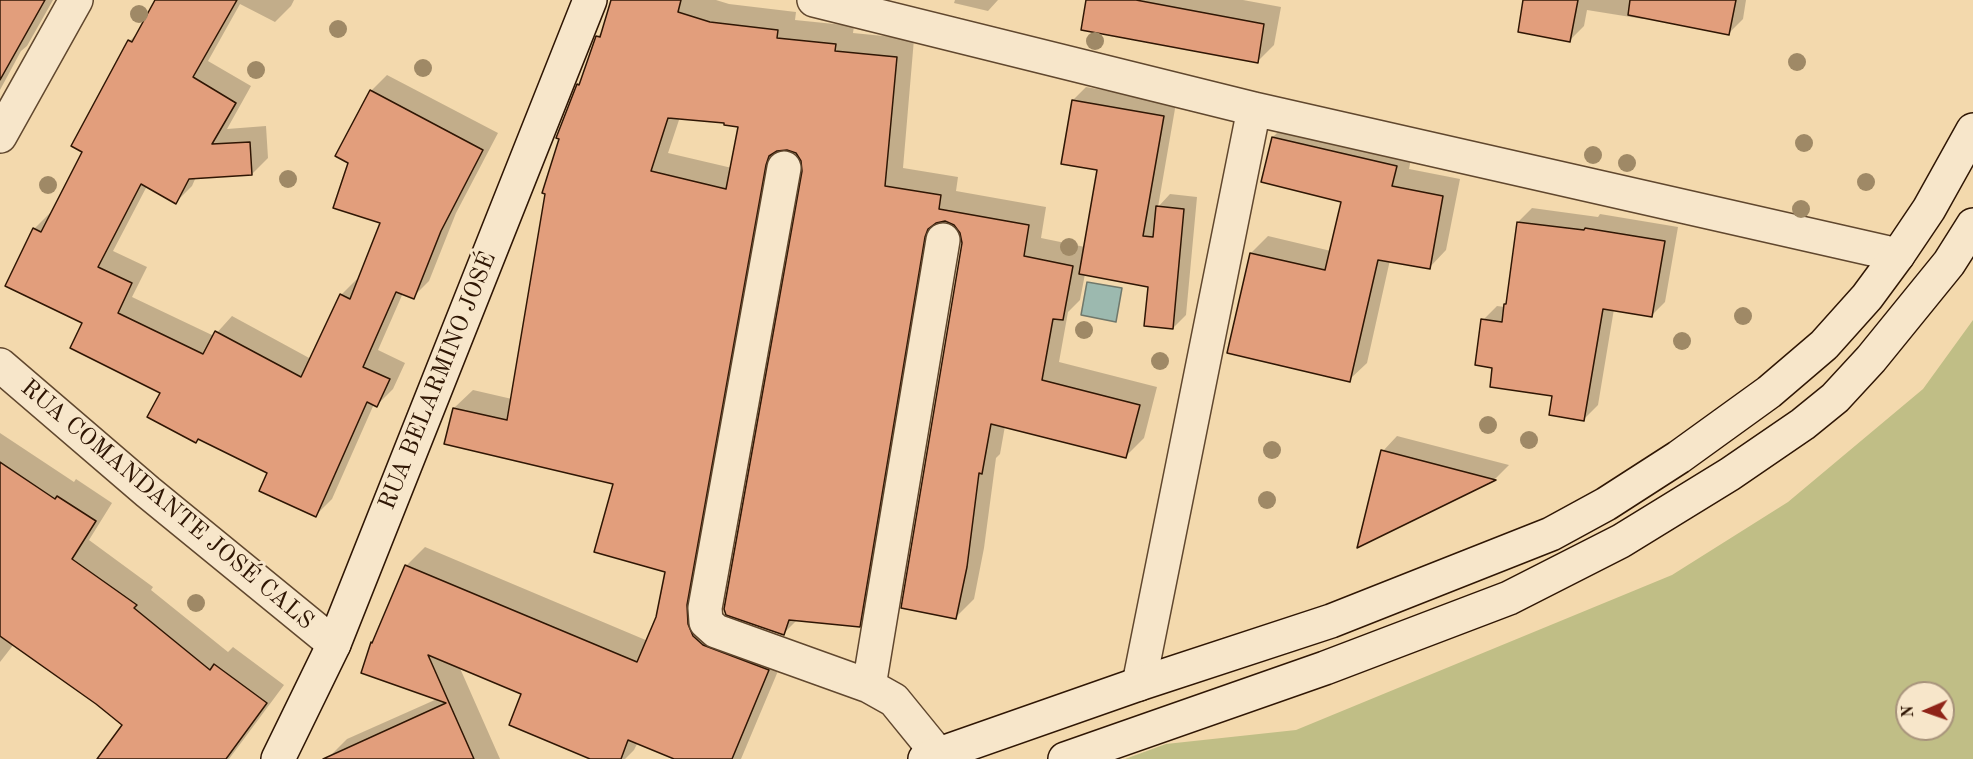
<!DOCTYPE html>
<meta charset="utf-8">
<style>
body{margin:0}
#map{position:relative;width:1973px;height:759px;overflow:hidden;background:#f3d9ad;font-family:"Old Standard TT",serif}
canvas{display:block}
.north{position:absolute;left:1895px;top:681px;width:60px;height:60px;box-sizing:border-box;background:#f7e6ca;border:2px solid #a7937b;border-radius:50%;rotate:268deg;font-size:16px;font-weight:700;line-height:24px;text-align:center;color:#2f1604}
.north::after{content:'';display:block;margin:auto;width:21px;height:27px;background:#8f2418;clip-path:polygon(50% 0,100% 100%,50% 72%,0 100%)}
</style>
<div id="map">
<canvas width="1973" height="759"></canvas>
<div class="north">N</div>
</div>
<script>
const c = document.querySelector('canvas').getContext('2d');
c.lineJoin = 'round';
function paint(path, color) {
  c.fillStyle = color;
  c.fill(path, 'evenodd');
}
function shape(rows) {
  const path = new Path2D();
  for (const r of rows) {
    path.moveTo(r[0], r[1]);
    for (let i = 2; i < r.length; i += 2) path.lineTo(r[i], r[i + 1]);
  }
  return path;
}
function stroke(path, color, width, dash) {
  c.strokeStyle = color;
  c.lineWidth = width;
  c.lineCap = dash ? 'butt' : 'round';
  c.setLineDash(dash || []);
  c.stroke(path);
}
function label(font, color, halo, rows, align = 'center') {
  c.font = font + ' "Old Standard TT",serif';
  c.lineWidth = 6;
  c.setLineDash([]);
  c.textBaseline = 'middle';
  c.strokeStyle = halo;
  c.fillStyle = color;
  for (const [text, x, y, turn = 0] of rows) {
    c.save();
    c.translate(x, y);
    c.rotate((+turn || 0) * Math.PI / 180);
    c.textAlign = isNaN(turn) ? turn : align;
    if (halo) c.strokeText(text, 0, 0);
    c.fillText(text, 0, 0);
    c.restore();
  }
}
paint(shape([
 [1973,320,1973,759,1125,759,1166,744,1296,730,1672,575,1788,502,1923,389],
 [1907,693,1943,693,1943,729,1907,729]
]), '#c0be86');
const water = shape([
 [1087,282,1122,288,1116,322,1081,315,1087,282]
]);
paint(water, '#9cb9af');
stroke(water, '#70786b', 1.5);
paint(shape([
 [0,0,53,0,27,46,21,51,0,90],
 [157,0,294,0,291,6,275,22,240,4,208,61,251,86,227,129,266,126,268,158,252,174,196,177,192,186,176,202,147,186,113,251,147,267,132,297,214,336,232,316,311,359,341,295,357,279,359,280,382,222,349,162,337,155,371,91,387,75,498,133,456,213,429,281,413,297,403,293,378,350,405,363,393,389,377,405,374,404,332,499,316,515,269,473,199,437,162,392,84,322,34,229,50,213,52,213,84,151,130,41,139,31],
 [613,0,716,0,729,4,796,12,795,20,854,26,853,33,914,39,903,168,958,177,956,191,1046,207,1041,238,1085,247,1099,169,1073,100,1086,87,1176,103,1158,207,1170,194,1197,197,1186,315,1173,328,1150,286,1085,274,1080,300,1068,312,1059,362,1157,387,1144,438,1126,456,1005,426,1000,454,996,458,984,548,974,599,955,618,963,243,962,232,955,224,946,220,942,220,878,607,859,626,798,619,783,634,804,171,803,161,797,152,783,148,704,590,711,618,786,652,741,759,678,759,638,742,634,750,625,759,594,759,523,694,459,666,500,759,329,759,329,757,347,739,437,699,375,640,406,566,425,547,648,641,658,618,666,570,615,483,454,408,473,390,512,399,578,85,582,80,597,37,603,31],
 [680,117,726,121,740,126,732,168,668,153],
 [955,0,998,0,988,11,954,3],
 [1088,0,1243,0,1281,7,1274,45,1257,62],
 [1524,0,1746,0,1743,19,1729,33,1646,17,1643,19,1587,10,1584,26,1570,40],
 [1290,120,1413,149,1409,169,1460,179,1446,250,1429,268,1390,260,1367,363,1349,380,1251,253,1268,236,1331,251,1342,200,1273,137],
 [1532,208,1598,217,1600,214,1678,227,1665,302,1651,316,1614,309,1598,405,1584,419,1553,395,1494,366,1483,320,1497,306,1505,307,1508,303,1518,222],
 [0,433,74,482,76,479,112,503,89,540,153,587,151,590,228,652,233,647,284,685,229,759,99,759,124,725,97,703,14,644,0,662],
 [1397,436,1509,465,1496,478,1359,545,1383,451]
]), '#0003');
const building = shape([
 [0,0,45,0,0,80,0,0],
 [155,0,237,0,193,77,236,103,212,144,250,142,252,175,189,179,176,204,141,184,98,267,132,283,118,313,203,354,215,331,301,377,340,294,350,299,380,223,333,208,348,163,335,156,370,90,483,150,441,231,414,299,396,292,363,367,390,379,377,407,367,402,316,517,259,491,267,473,198,439,196,443,147,417,160,393,70,348,82,323,5,286,33,228,41,232,82,152,71,146,128,40,132,42,155,0],
 [611,0,681,0,678,12,710,22,778,30,777,38,836,44,835,51,897,57,885,186,941,195,939,209,1029,225,1024,256,1073,266,1063,320,1053,319,1042,380,1140,405,1126,458,991,424,982,474,979,473,967,567,956,619,901,608,962,243,960,233,954,225,945,221,936,223,928,229,925,237,860,627,789,620,784,635,726,615,724,609,802,171,801,161,796,153,787,150,777,151,769,156,766,165,687,605,688,624,693,636,703,645,769,670,732,759,674,759,628,740,621,759,590,759,509,725,521,694,428,655,474,759,323,759,446,703,361,673,371,642,372,643,405,565,637,662,656,617,665,572,594,552,613,484,444,444,453,408,507,420,545,194,542,193,559,139,556,138,577,84,579,85,596,36,600,37,611,0],
 [668,118,724,123,724,125,738,127,726,189,651,171,668,118],
 [1086,0,1136,0,1264,24,1258,63,1081,30,1086,0],
 [1523,0,1578,0,1570,42,1518,32,1523,0],
 [1630,0,1736,0,1729,35,1628,15,1630,0],
 [1072,100,1164,116,1143,236,1153,237,1156,206,1184,209,1173,329,1144,326,1148,287,1079,274,1097,170,1061,164,1072,100],
 [1272,137,1397,166,1392,186,1443,196,1430,269,1378,260,1350,382,1227,353,1250,253,1325,270,1341,202,1261,182,1272,137],
 [1517,222,1584,230,1585,228,1665,241,1652,317,1603,309,1584,421,1549,415,1552,396,1490,387,1492,368,1475,365,1481,319,1502,322,1504,304,1506,304,1517,222],
 [1381,450,1496,480,1357,548,1381,450],
 [0,462,55,499,57,496,96,521,72,559,137,605,134,608,210,670,214,664,267,703,226,759,97,759,122,725,96,704,0,636,0,462]
]);
paint(building, '#e29e7c');
stroke(building, '#2f1604', 1.5);
const street = shape([
 [814,0,1254,109,1898,255],
 [0,136,76,0],
 [784,168,705,608,706,622,716,631,869,686],
 [0,365,148,492,334,644],
 [1139,684,1254,109],
 [938,754,894,700,869,686,943,240]
]);
const secondary = shape([
 [278,759,334,644,590,0],
 [925,759,1139,684,1331,621,1551,534,1606,504,1679,457,1769,392,1824,345,1867,297,1898,255,1929,209,1973,130],
 [1065,759,1325,668,1509,598,1621,541,1730,474,1803,424,1835,398,1871,359,1949,263,1973,225]
]);
stroke(street, '#60472e', 36);
stroke(secondary, '#2f1604', 36);
stroke(street, '#f7e6ca', 33);
stroke(secondary, '#f7e6ca', 33);
c.fillStyle = '#9f8966';
for (const [x, y] of [
 [139,14],
 [338,29],
 [1095,41],
 [1797,62],
 [423,68],
 [256,70],
 [1804,143],
 [1593,155],
 [1627,163],
 [288,179],
 [1866,182],
 [48,185],
 [1801,209],
 [1069,247],
 [1743,316],
 [1084,330],
 [1682,341],
 [1160,361],
 [1488,425],
 [1529,440],
 [1272,450],
 [1267,500],
 [196,603]
]) {
  c.beginPath();
  c.arc(x, y, 9, 0, 2 * Math.PI);
  c.fill();
}
label('24px', '#2f1604', '#f7e6ca', [
 ["RUA BELARMINO JOSÉ",438,381,-68],
 ["RUA COMANDANTE JOSÉ CALS",167,505,40]
]);
</script>
